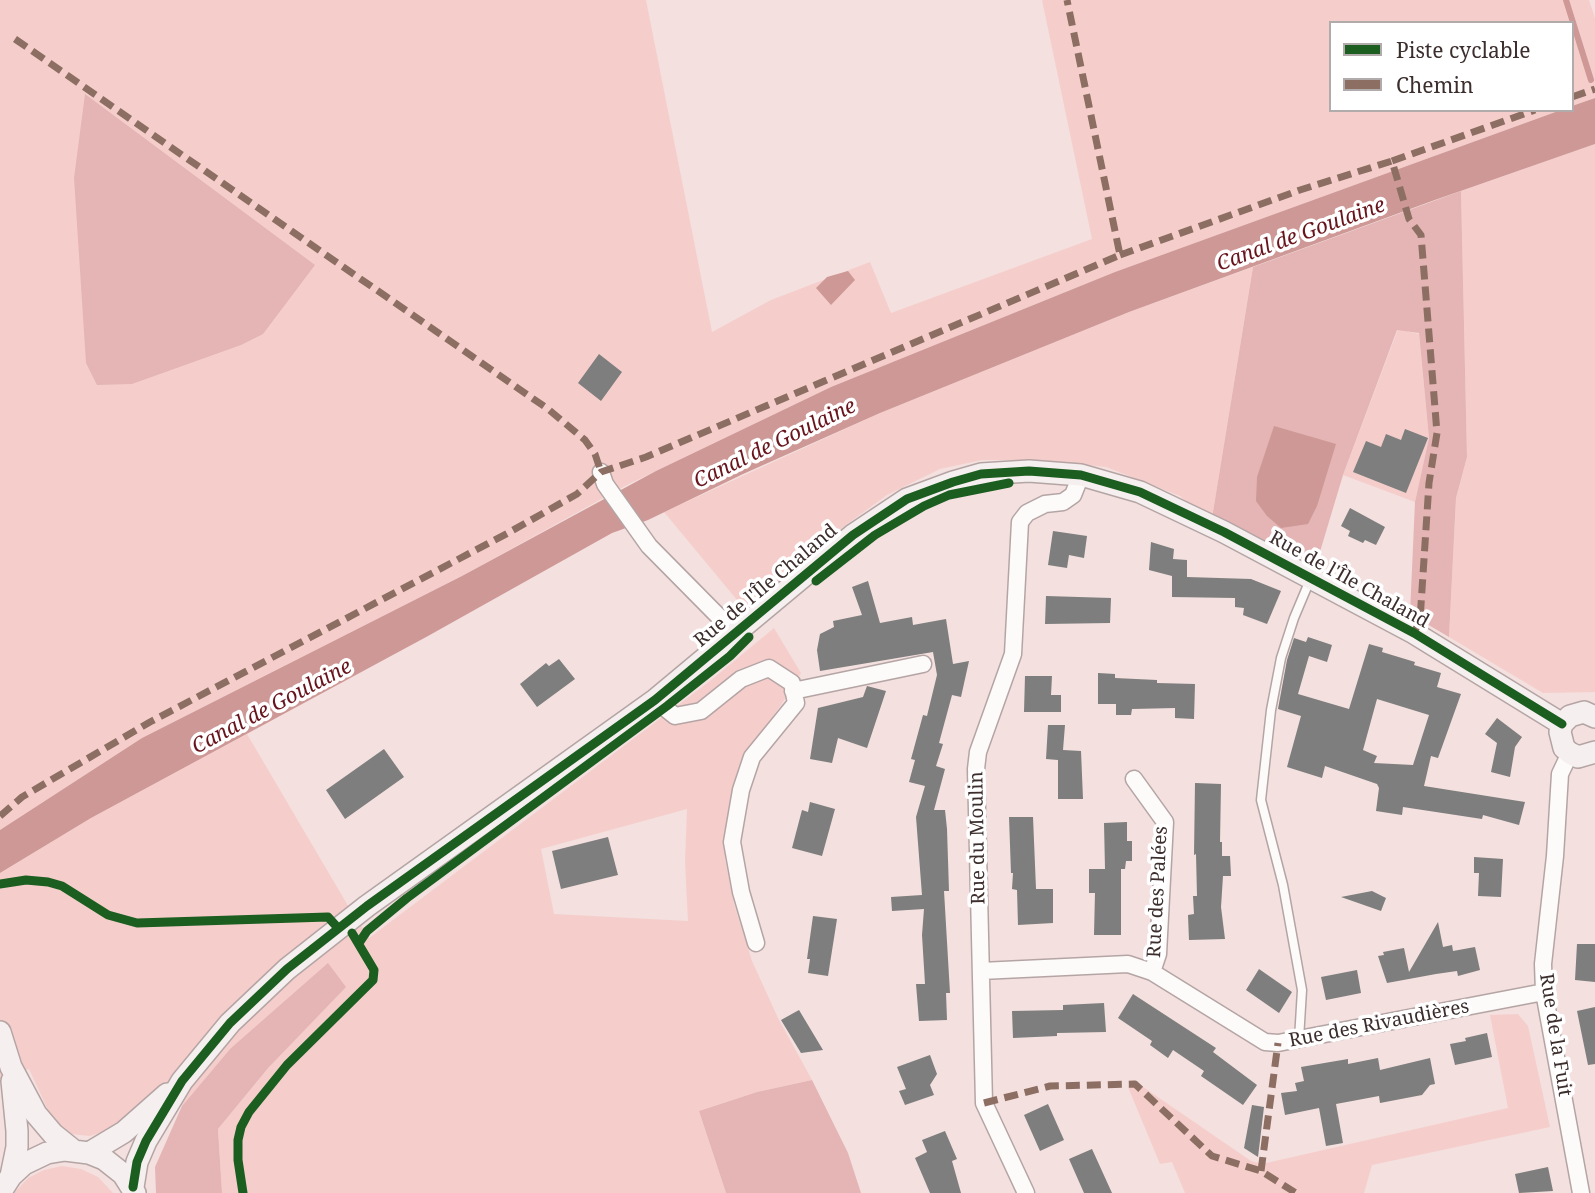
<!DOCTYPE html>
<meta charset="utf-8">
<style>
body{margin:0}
#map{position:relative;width:1595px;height:1193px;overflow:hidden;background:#f3e0df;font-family:"Noto Serif",serif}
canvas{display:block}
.legend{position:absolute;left:1329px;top:21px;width:245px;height:91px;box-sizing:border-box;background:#fff;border:2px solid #b1abab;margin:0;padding:9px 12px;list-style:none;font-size:21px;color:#3b2e2d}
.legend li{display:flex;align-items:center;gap:14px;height:35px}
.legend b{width:35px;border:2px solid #b1abab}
</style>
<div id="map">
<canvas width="1595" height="1193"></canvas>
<ul class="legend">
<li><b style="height:9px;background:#1b5e20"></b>Piste cyclable</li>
<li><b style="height:9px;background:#8d6e63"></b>Chemin</li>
</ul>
</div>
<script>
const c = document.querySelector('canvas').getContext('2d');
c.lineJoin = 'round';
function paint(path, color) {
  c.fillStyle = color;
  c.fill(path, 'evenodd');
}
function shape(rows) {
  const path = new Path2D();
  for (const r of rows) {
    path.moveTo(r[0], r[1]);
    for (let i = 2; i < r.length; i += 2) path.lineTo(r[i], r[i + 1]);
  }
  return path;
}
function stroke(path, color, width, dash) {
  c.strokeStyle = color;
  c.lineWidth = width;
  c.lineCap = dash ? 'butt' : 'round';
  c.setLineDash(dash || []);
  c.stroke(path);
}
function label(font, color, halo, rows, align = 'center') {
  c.font = font + ' "Noto Serif",serif';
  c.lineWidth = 7;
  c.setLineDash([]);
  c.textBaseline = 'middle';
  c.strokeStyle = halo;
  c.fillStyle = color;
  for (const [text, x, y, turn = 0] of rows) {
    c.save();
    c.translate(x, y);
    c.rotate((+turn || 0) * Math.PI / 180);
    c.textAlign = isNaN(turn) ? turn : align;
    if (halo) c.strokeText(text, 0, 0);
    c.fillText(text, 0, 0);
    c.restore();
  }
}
paint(shape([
 [0,0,646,0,712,332,771,300,870,262,891,313,1092,239,1042,0,1589,0,1595,18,1595,98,1572,106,1572,23,1331,23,1331,110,1561,110,1115,272,831,387,627,485,462,576,142,738,0,830],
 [1595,144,1595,692,1543,693,1449,637,1456,498,1467,457,1461,191],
 [1253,267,1212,518,1195,510,1180,496,1106,467,1038,460,982,460,940,469,887,495,828,538,772,592,747,612,664,512,880,413,1129,312],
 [1398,329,1419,334,1429,438,1415,502,1343,475],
 [774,628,801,673,781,705,746,753,728,818,725,859,734,904,752,961,778,1018,812,1080,757,1092,699,1111,726,1193,222,1193,218,1129,269,1067,230,1049,182,1106,156,1094,126,1119,108,1130,90,1136,70,1134,53,1121,29,1069,0,1079,0,873,91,818,247,734,347,904,369,938,710,681],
 [687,809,685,862,688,921,554,914,541,849],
 [1518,1014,1528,1026,1550,1127,1372,1165,1364,1193,1185,1193,1172,1162,1160,1164,1128,1087,1133,1080,1251,1161,1262,1164,1508,1108,1490,1015],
 [62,1166,81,1169,98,1177,113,1193,14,1193,28,1178,44,1170]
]), '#f5cecc');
paint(shape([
 [85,94,315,265,263,334,241,345,132,384,97,385,86,363,74,178],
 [1461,191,1467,457,1456,498,1449,637,1410,614,1415,502,1429,438,1419,333,1397,330,1343,475,1316,565,1212,518,1253,267],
 [328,963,346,987,269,1067,218,1129,222,1193,156,1193,155,1167,182,1106,230,1049],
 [812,1080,848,1153,861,1193,726,1193,699,1111,757,1092]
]), '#e4b5b4');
paint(shape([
 [1595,98,1595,144,1432,201,1129,312,880,413,743,474,648,520,612,533,428,636,91,818,0,873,0,830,142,738,462,576,656,471,831,387,1115,272,1561,110,1572,110,1572,106],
 [848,271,855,280,831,305,816,288,827,277],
 [1274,426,1336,444,1317,506,1308,524,1281,528,1267,516,1256,501,1257,477]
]), '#cd9896');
stroke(shape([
 [1566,0,1591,80]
]), '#cd9896', 6);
paint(shape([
 [599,354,622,372,601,401,578,383],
 [1405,429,1428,438,1406,493,1353,472,1366,441,1381,447,1386,434,1401,440],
 [1350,508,1385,527,1376,545,1365,540,1363,543,1348,536,1350,531,1341,526],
 [1053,531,1087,536,1084,558,1069,555,1067,568,1048,565],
 [1151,542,1174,549,1173,559,1187,560,1187,577,1251,579,1281,591,1267,624,1243,615,1244,608,1235,607,1235,598,1172,597,1172,576,1149,570],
 [868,581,880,623,912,617,913,625,946,619,953,664,969,661,961,697,952,695,939,743,943,744,936,766,945,769,934,810,945,810,947,829,949,891,944,891,950,993,946,993,947,1020,919,1021,916,984,925,984,922,935,924,909,892,911,891,897,922,895,916,817,925,786,909,782,915,760,911,759,923,715,927,716,937,675,933,652,820,671,817,650,820,634,834,627,833,621,862,615,852,587],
 [1046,596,1111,598,1110,623,1045,624],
 [1308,637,1332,645,1327,662,1309,656,1298,694,1349,709,1369,644,1383,648,1382,652,1415,662,1414,665,1441,673,1437,687,1461,694,1438,758,1431,756,1424,786,1525,802,1519,825,1483,815,1482,819,1403,807,1402,815,1376,811,1379,788,1377,784,1325,766,1322,778,1287,767,1301,716,1278,709,1287,660,1294,638,1306,642],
 [1377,699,1429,715,1413,765,1374,763,1377,756,1363,750],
 [559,659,575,679,537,707,520,684,546,663,549,666],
 [1098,673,1115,674,1115,678,1157,680,1157,683,1195,684,1194,719,1175,718,1175,708,1132,709,1131,715,1116,715,1116,704,1098,704],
 [1025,676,1052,676,1051,695,1061,695,1061,712,1024,712],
 [867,686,886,691,867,748,838,738,832,763,810,759,818,708,863,697],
 [1497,718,1522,737,1515,747,1510,777,1491,772,1497,743,1485,734],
 [1048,725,1065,725,1063,750,1081,751,1083,799,1058,799,1058,760,1046,759],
 [384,749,404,777,345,819,326,790],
 [1195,783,1221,784,1220,842,1222,842,1222,856,1230,856,1231,876,1223,876,1221,907,1225,939,1189,940,1188,915,1194,914,1193,896,1197,896,1196,854,1194,855],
 [810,802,835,809,822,856,792,848,802,810,808,812],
 [1009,817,1033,817,1036,889,1053,889,1053,923,1018,925,1017,890,1012,889,1013,873,1011,873],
 [1127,822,1127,841,1132,841,1132,861,1126,861,1125,869,1121,869,1121,935,1094,935,1095,893,1089,893,1089,869,1105,869,1104,823],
 [608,837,618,875,561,889,552,851],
 [1474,857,1503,859,1501,897,1478,896,1479,873,1474,873],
 [1372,891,1386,898,1381,911,1341,897],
 [813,916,837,919,828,976,808,973,810,959,807,959],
 [1438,922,1443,947,1452,945,1453,951,1475,947,1480,970,1458,976,1457,971,1436,974,1387,983,1378,956,1384,955,1383,952,1404,948,1409,972],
 [1577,944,1595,944,1595,982,1575,980],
 [1259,969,1292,992,1279,1013,1246,990],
 [1357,970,1361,993,1326,1000,1321,977],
 [1133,994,1216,1048,1213,1052,1257,1085,1243,1105,1201,1076,1204,1071,1173,1050,1168,1058,1150,1045,1152,1041,1118,1018],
 [1104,1003,1106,1032,1057,1033,1057,1036,1013,1038,1012,1011,1063,1010,1063,1005],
 [1595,1007,1595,1064,1588,1065,1577,1011],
 [799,1010,823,1050,801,1053,781,1020],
 [1487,1033,1492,1057,1455,1065,1450,1044,1466,1041,1465,1038],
 [930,1055,937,1074,930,1085,934,1095,905,1105,899,1091,906,1089,897,1067],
 [1378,1058,1380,1070,1430,1058,1435,1084,1430,1085,1422,1095,1380,1103,1379,1096,1336,1104,1343,1143,1326,1146,1319,1108,1285,1115,1281,1093,1297,1091,1295,1083,1304,1081,1301,1067,1348,1059,1348,1064],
 [1048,1104,1064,1140,1040,1151,1024,1115],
 [1252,1105,1264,1107,1258,1157,1244,1148],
 [945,1131,957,1159,952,1161,961,1193,930,1193,915,1158,927,1152,922,1140],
 [1092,1149,1112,1193,1084,1193,1069,1159],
 [1548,1167,1553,1191,1519,1193,1515,1174]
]), '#7d7e7d');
const lane = shape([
 [1299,1039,1302,990,1283,885,1261,800,1271,710,1281,658,1294,618,1310,580]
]);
const street = shape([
 [601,472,605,484,649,546,736,634],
 [793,691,923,664],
 [655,700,675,716,701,711,741,679,769,668,792,683,796,703,752,757,741,790,732,842,741,892,756,943],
 [1570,753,1560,774,1555,856,1543,964,1544,992,1581,1193],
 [1134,779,1165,822,1158,954,1152,972],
 [981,971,1128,964,1152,972,1265,1042,1278,1043,1544,992],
 [1026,1193,984,1103,976,769,978,752,1013,654,1020,522,1027,513,1045,504,1063,502,1073,495,1081,475]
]);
const secondary = shape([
 [1595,717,1584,712,1570,716,1562,724,1560,732,1564,748,1570,753,1578,757,1595,752],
 [0,1032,11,1067,36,1114,53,1134,73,1150],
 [89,1153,124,1132,167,1094],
 [11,1176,17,1147,17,1131,12,1081],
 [133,1187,137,1162,146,1141,182,1081,230,1023,287,969,367,906,655,700,853,535,907,499,953,482,981,474,1029,471,1081,475,1140,492,1224,532,1414,633,1562,724],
 [0,1193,11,1176,24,1164,47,1153,65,1150,89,1153,104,1159,123,1174,135,1193]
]);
stroke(lane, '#b4a5a4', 11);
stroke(street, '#b4a5a4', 19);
stroke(secondary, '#b4a5a4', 24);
stroke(lane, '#fdfafa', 8);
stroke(street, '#fdfafa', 16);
stroke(secondary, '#f6efef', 21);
stroke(shape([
 [15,39,548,409,585,440,595,454,601,472],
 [1572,97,1595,89],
 [1392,161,1535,110],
 [1120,255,1300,190,1392,161,1409,219,1421,235,1437,433,1429,483,1420,620,1414,633],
 [0,816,22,797,150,722,508,533,577,494,601,472,646,457,1120,255,1067,0],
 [984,1103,1050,1086,1135,1084,1212,1156,1261,1171,1296,1193],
 [1261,1171,1278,1043]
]), '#8d6e63', 7, [14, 7]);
stroke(shape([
 [816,581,875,535,924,506,949,495,1009,483],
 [0,884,26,880,48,882,62,886,108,915,137,923,328,917,338,928],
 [359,943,367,931,407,898,667,706,730,656,749,637],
 [133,1187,137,1162,146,1141,182,1081,230,1023,287,969,367,906,655,700,853,535,907,499,953,482,981,474,1029,471,1081,475,1140,492,1224,532,1414,633,1562,724],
 [243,1193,238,1160,238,1140,241,1127,249,1112,287,1065,373,980,374,970,352,933]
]), '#1b5e20', 9);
label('19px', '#3b2e2d', '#fff', [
 ["Rue de l'Île Chaland",1349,580,29],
 ["Rue de l'Île Chaland",766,586,-40],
 ["Rue du Moulin",978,838,-91],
 ["Rue des Palées",1158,892,-87],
 ["Rue des Rivaudières",1379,1024,-11],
 ["Rue de la Fuit",1555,1035,81]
]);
label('italic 21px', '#68141c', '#fff', [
 ["Canal de Goulaine",1301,235,-20],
 ["Canal de Goulaine",775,444,-26],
 ["Canal de Goulaine",272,707,-28]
]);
</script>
